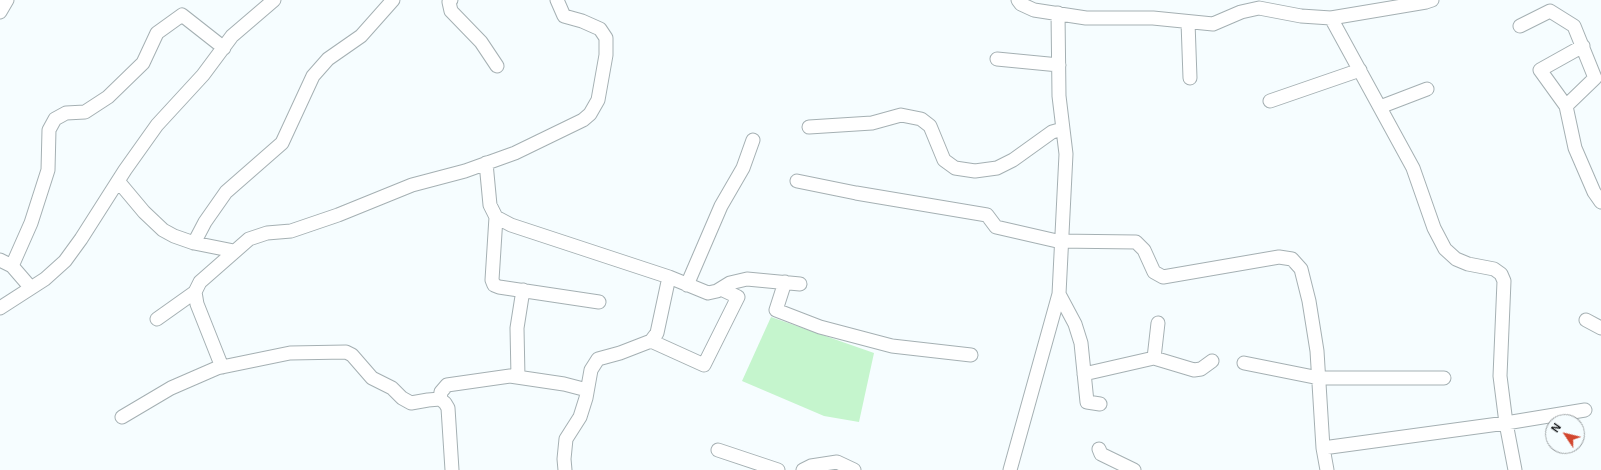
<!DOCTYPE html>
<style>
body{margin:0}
#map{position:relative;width:1601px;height:470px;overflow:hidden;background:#f6fdff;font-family:Arial,sans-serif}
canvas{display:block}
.north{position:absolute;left:1545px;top:414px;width:40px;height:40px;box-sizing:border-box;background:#f6fdff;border:1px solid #9a9fa1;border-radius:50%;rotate:305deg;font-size:11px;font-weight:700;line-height:16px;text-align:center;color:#101315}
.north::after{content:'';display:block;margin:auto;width:14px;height:18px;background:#d2462e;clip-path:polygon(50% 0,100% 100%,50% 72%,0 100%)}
</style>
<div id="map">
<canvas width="1601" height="470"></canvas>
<div class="north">N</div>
</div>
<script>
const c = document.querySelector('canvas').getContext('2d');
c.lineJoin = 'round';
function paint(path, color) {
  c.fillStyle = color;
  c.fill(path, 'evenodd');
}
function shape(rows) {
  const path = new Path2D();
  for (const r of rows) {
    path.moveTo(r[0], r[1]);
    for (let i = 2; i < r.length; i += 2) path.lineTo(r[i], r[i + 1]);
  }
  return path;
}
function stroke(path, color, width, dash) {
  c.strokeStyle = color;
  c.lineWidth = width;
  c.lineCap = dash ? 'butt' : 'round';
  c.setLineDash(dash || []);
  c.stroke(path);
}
paint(shape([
 [771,317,874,353,859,422,824,416,742,381]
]), '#c5f5cd');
const minor = shape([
 [451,0,449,2,451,11,481,42,497,66],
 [1018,0,1021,4,1034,10,1086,18,1153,18,1213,24,1241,12,1259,8,1301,16,1331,18,1426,2,1432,0],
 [0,12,7,0],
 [1331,18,1413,168,1434,228,1445,249,1456,259,1468,264,1494,269,1501,274,1504,281,1500,376,1506,423,1515,470],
 [1188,22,1190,78],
 [1520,26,1550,11,1574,26,1595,78,1566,106],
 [1583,46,1540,70,1566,106,1575,148,1594,192,1601,202],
 [997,59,1059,65],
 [1270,101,1360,70],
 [1380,107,1427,89],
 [809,127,872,123,901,115,921,119,930,126,944,160,955,168,975,171,997,168,1013,160,1052,132,1063,129],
 [486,163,490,205,496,217,511,225,669,277,708,293,717,291,730,283,747,279,800,284],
 [118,181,144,212,163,230,174,236,194,243,234,251],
 [797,181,856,193,987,215,996,227,1057,241,1136,242,1144,250,1154,272,1163,277,1279,257,1292,259,1301,269,1309,301,1317,351,1323,448,1327,470],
 [496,217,492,280,494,285,499,287,599,302],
 [194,243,205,222,226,192,282,143,313,76,328,59,361,36,393,0],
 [0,260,12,266,31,288],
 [12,266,31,223,48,170,49,130,55,119,66,113,85,112,108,97,143,63,157,33,182,15,224,48],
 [785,282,776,310,820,327,892,346,971,355],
 [687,285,721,206,743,168,753,140],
 [1059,294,1075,324,1081,343,1087,402,1100,404],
 [0,308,45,279,65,261,81,239,125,170,157,125,203,75,232,36,274,0],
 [157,319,195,292],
 [1586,320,1601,328],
 [651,341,704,365,738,297,721,289],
 [1154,358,1158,323],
 [1244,363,1319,378,1444,378],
 [222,367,197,304,195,292,200,282,249,239,267,233,291,231,338,215,412,185,465,171,515,153,583,120,590,114,598,100,606,55,606,38,600,29,582,21,564,16,557,0],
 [1084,374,1154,358,1194,370,1201,369,1212,361],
 [518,377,517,328,523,290],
 [440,399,441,392,447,385,510,376,564,384,587,390],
 [122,417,171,388,217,368,290,353,346,352,352,355,372,378,392,388,402,398,411,403,428,400,440,399,445,403,448,408,452,470],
 [1323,448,1506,423,1585,410],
 [1099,449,1101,454,1134,470],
 [718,450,778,470],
 [565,470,564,459,566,439,580,417,586,398,591,370,598,359,620,353,651,341,657,333,669,277],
 [803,470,811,466,837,462,854,470],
 [1010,470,1059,294,1066,154,1059,96,1058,13]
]);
stroke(minor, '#a5b0b3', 15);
stroke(minor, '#fff', 13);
</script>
